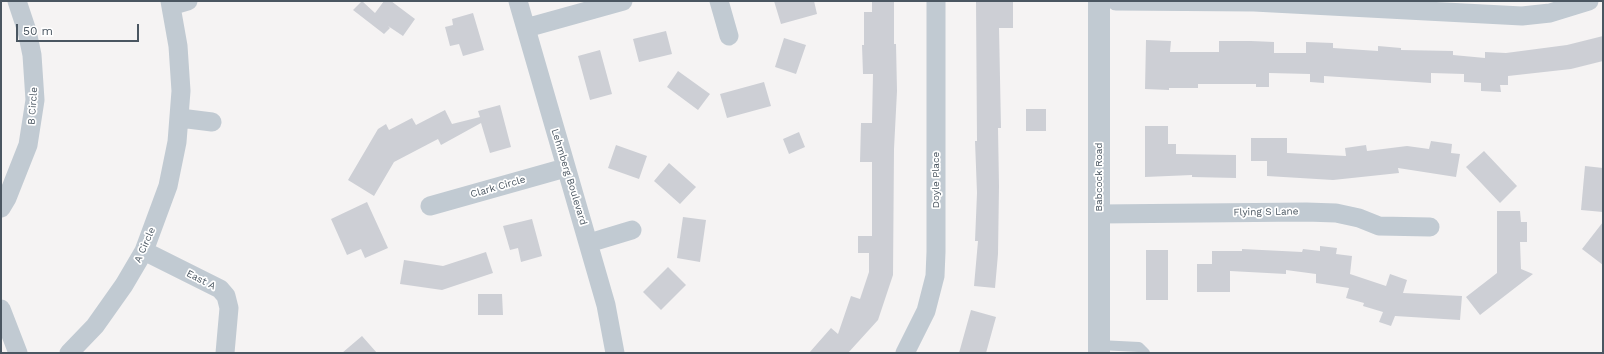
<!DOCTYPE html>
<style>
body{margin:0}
#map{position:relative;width:1604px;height:354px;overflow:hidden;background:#f5f3f3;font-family:"Work Sans",sans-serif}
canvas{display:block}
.frame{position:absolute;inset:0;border:2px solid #4a5661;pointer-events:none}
.scale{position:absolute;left:16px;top:24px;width:123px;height:18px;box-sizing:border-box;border:2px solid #4a5661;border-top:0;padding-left:5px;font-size:12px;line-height:14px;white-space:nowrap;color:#4a5661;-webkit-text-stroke:3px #fff;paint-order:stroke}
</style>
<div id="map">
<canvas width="1604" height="354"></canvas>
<div class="frame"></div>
<div class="scale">50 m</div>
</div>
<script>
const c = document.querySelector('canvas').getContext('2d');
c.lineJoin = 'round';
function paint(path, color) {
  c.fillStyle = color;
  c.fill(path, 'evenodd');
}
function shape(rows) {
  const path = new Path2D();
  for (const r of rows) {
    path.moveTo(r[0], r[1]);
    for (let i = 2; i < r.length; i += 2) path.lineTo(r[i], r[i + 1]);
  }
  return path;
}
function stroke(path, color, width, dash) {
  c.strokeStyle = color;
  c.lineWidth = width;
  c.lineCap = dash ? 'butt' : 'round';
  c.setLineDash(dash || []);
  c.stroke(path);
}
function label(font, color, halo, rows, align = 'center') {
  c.font = font + ' "Work Sans",sans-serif';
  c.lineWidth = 3.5;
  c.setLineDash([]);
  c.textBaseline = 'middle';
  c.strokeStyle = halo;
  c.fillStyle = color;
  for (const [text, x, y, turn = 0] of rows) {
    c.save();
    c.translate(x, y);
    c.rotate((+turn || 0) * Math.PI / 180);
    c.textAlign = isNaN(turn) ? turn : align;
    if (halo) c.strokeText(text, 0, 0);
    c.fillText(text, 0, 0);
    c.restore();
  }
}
paint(shape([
 [362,1,375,13,384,1,391,1,415,19,403,36,388,26,390,28,384,34,353,10],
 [774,1,814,1,817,14,781,24],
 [872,1,894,1,894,44,896,44,897,91,894,149,893,275,878,320,848,353,809,353,831,328,838,334,851,296,860,299,869,272,869,253,858,253,858,236,872,236,872,162,860,162,861,123,872,123,873,74,863,74,862,45,864,45,864,12,872,12],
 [976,1,1013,1,1013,28,999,28,1001,128,998,128,999,186,998,254,995,288,974,286,978,241,975,241,977,193,975,141,977,141],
 [473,13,484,50,463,56,459,44,450,46,445,27,453,25,452,19],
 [666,31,672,54,639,62,633,39],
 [1603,36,1603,61,1571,69,1508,76,1508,85,1500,85,1501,92,1481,91,1481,83,1464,82,1464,74,1431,73,1431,83,1324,76,1324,83,1310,82,1310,74,1269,73,1269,87,1256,87,1256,84,1198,84,1198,88,1169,88,1169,90,1145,89,1146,40,1171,41,1170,52,1219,52,1219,41,1251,41,1274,42,1274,53,1306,53,1306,42,1333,43,1333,48,1378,51,1378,46,1401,48,1401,50,1453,51,1453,55,1485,58,1485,52,1506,53,1567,45],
 [784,38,806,45,796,74,775,67],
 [600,50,612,94,590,100,578,56],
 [678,71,710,94,698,110,667,87],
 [764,82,771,106,727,118,720,94],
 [500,105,511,147,490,153,481,123,441,145,438,139,394,162,374,196,348,180,378,129,386,124,389,130,412,118,416,125,445,110,452,124,480,117,478,111],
 [1026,109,1046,109,1046,131,1026,131],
 [1145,126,1168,126,1168,144,1176,144,1176,154,1236,155,1236,178,1192,177,1192,175,1145,177],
 [799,132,805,147,789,154,783,139],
 [1251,138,1287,138,1287,153,1346,156,1345,148,1366,145,1367,151,1407,146,1429,149,1431,141,1452,144,1451,153,1460,154,1456,177,1398,168,1399,173,1333,180,1267,176,1267,161,1251,161],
 [616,145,647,156,639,179,608,168],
 [1484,151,1517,186,1500,203,1466,167],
 [669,163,696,187,680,204,654,181],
 [1585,166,1603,168,1603,212,1581,210],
 [367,202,388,248,365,258,361,249,347,255,331,219],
 [1497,211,1520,211,1521,222,1527,222,1527,242,1520,242,1521,269,1533,274,1480,315,1466,297,1497,273],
 [683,217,706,220,700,262,677,258],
 [532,219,542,256,521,262,518,248,510,250,503,226],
 [1603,222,1603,265,1582,249],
 [1320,246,1337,248,1336,254,1352,256,1350,274,1386,286,1390,274,1407,280,1403,293,1462,296,1460,320,1395,316,1391,326,1379,322,1383,312,1363,306,1364,303,1346,298,1349,288,1316,283,1316,274,1286,270,1286,274,1230,271,1230,292,1197,292,1197,264,1212,264,1212,251,1242,251,1242,249,1302,252,1303,249,1320,251],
 [1146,250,1168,250,1168,300,1146,300],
 [486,252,493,273,442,290,400,284,404,260,443,266],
 [668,267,686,285,661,310,643,292],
 [478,294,502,294,503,315,478,315],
 [971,310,996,317,986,353,959,353],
 [362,336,377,353,342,353]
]), '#cdcfd5');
stroke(shape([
 [1099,345,1139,347,1145,353]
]), '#c1cad2', 10);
stroke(shape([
 [518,1,606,305,615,353],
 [719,1,729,36],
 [1116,1,1254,2,1522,16,1550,13,1589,1],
 [171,6,188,1],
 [526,28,623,1],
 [180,118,212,122],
 [430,206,565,168],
 [1,208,7,198,28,145,35,100,32,55,27,31,17,1],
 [1100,214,1306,212,1336,213,1359,218,1379,226,1430,227],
 [589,243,632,230],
 [144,251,220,289,226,296,229,308,225,353],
 [1,309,18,353],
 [69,353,95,326,124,285,144,251,168,186,177,142,181,91,178,46,170,1],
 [905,353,926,311,935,276,936,252,936,1]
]), '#c1cad2', 19);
stroke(shape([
 [1099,353,1099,1]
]), '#c1cad2', 22);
label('10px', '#4a5661', '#fff', [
 ["B Circle",33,106,-86],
 ["Lehmberg Boulevard",569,177,73],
 ["Babcock Road",1099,177,-90],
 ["Doyle Place",936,180,-90],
 ["Clark Circle",498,187,-16],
 ["Flying S Lane",1266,212,-1],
 ["A Circle",145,245,-66],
 ["East A",201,280,27]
]);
</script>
